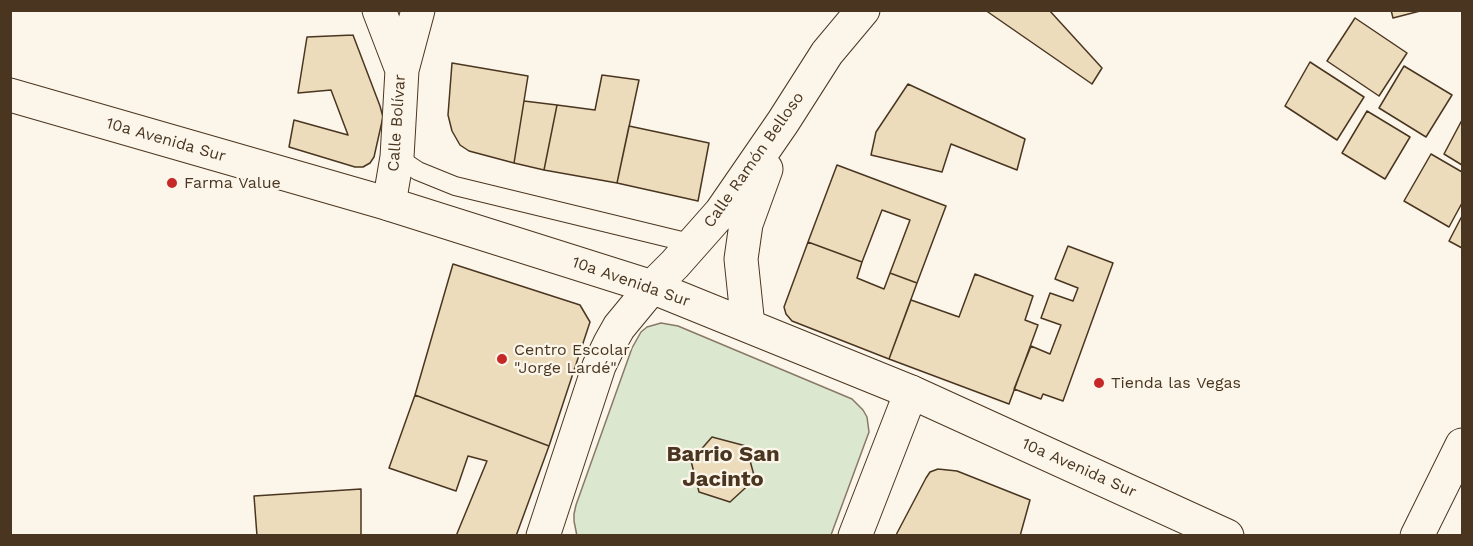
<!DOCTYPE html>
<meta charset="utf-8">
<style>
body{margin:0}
#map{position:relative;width:1473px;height:546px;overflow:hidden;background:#fbf6e9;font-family:"Work Sans",sans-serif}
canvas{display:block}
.frame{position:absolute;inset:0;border:12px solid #4a3520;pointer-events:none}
</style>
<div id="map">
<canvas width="1473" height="546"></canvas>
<div class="frame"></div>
</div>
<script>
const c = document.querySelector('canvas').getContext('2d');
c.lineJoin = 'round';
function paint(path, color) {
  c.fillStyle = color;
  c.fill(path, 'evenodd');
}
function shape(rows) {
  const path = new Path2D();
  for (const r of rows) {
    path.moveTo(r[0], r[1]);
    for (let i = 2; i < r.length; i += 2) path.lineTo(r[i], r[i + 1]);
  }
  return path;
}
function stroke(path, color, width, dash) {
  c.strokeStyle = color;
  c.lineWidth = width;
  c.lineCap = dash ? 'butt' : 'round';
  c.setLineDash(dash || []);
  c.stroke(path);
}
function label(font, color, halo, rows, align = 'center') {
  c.font = font + ' "Work Sans",sans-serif';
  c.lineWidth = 4.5;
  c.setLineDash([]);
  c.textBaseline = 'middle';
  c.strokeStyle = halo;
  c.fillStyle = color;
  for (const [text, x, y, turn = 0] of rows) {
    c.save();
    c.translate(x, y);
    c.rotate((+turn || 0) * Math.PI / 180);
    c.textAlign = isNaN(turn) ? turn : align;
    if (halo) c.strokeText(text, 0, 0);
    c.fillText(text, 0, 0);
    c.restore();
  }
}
const green = shape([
 [661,323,678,326,852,399,863,410,867,417,869,432,831,535,577,536,574,521,574,514,576,505,632,348,641,332,647,327,661,323]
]);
paint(green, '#dce7d0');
stroke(green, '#887966', 1.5);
const building = shape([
 [985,10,1049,10,1102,68,1092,84,985,10],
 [1391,10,1424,10,1393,18,1391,10],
 [1355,18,1407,53,1379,96,1327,61,1355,18],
 [353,35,380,106,383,117,374,157,370,163,363,167,355,167,289,147,294,120,348,135,331,90,298,93,307,37,353,35],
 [1310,62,1364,97,1337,140,1285,106,1310,62],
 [452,63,528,76,514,163,469,151,460,145,452,131,448,115,452,63],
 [1404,66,1452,95,1426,137,1379,108,1404,66],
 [602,75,639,80,617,183,544,170,557,105,595,110,602,75],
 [908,84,1025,139,1017,170,951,144,942,172,871,155,876,132,908,84],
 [524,101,557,105,544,170,514,163,524,101],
 [1367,111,1410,137,1385,179,1342,153,1367,111],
 [1462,120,1462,165,1444,154,1462,120],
 [629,126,709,143,698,201,617,183,629,126],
 [1431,154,1462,172,1462,203,1449,227,1404,201,1431,154],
 [837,165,946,206,917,283,890,273,910,220,882,210,862,262,808,242,837,165],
 [1462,216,1462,248,1449,241,1462,216],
 [808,242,862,262,857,278,884,289,890,273,917,283,889,359,792,321,786,314,784,307,808,242],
 [1068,246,1113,263,1063,401,1043,394,1041,399,1014,389,1031,346,1050,354,1061,325,1041,318,1050,293,1073,301,1078,288,1055,279,1068,246],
 [453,264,580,305,590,322,549,446,415,395,453,264],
 [975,274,1033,296,1025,320,1038,325,1009,404,889,359,911,300,959,317,975,274],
 [415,395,549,446,516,536,456,536,487,461,468,456,456,491,389,468,415,395],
 [712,437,746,446,755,479,730,502,699,492,691,461,712,437],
 [938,469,957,471,1030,500,1020,536,896,535,926,478,930,472,938,469],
 [361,489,361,536,257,536,254,496,361,489]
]);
paint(building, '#ecdcbc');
stroke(building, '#4a3520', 1.5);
const service = shape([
 [397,157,418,171,455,186,694,244]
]);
const minor = shape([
 [379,10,402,70,397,157,389,204],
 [402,70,418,10],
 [543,536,599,366,610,343,619,327,652,287],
 [855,536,911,392],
 [1417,536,1462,445]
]);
const secondary = shape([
 [10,95,389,204,652,287,911,392,1227,536],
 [652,287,675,264,721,212,783,122,827,53,863,10],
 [748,326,741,259,746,224,766,169]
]);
stroke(service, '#4a3520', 20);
stroke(minor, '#4a3520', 35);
stroke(secondary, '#4a3520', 35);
stroke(service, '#fbf6e9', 18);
stroke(minor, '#fbf6e9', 33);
stroke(secondary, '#fbf6e9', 33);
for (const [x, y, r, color] of [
 [172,183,6,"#c62828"],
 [502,359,6,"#c62828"],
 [1099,383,6,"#c62828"]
]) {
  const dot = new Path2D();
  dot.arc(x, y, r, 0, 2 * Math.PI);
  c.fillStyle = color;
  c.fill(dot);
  stroke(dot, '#fbf6e9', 2);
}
label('16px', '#4a3520', '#fbf6e9', [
 ["Calle Bolívar",397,123,-86],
 ["10a Avenida Sur",166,140,16],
 ["Calle Ramón Belloso",754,160,-55],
 ["10a Avenida Sur",631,282,19],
 ["10a Avenida Sur",1079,468,24]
]);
label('16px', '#4a3520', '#fbf6e9', [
 ["Farma Value",184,183],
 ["Centro Escolar",514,350],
 ["\"Jorge Lardé\"",514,368],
 ["Tienda las Vegas",1111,383]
], 'left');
label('bold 22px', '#4a3520', '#fbf6e9', [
 ["Barrio San",723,455],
 ["Jacinto",723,480]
]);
</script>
